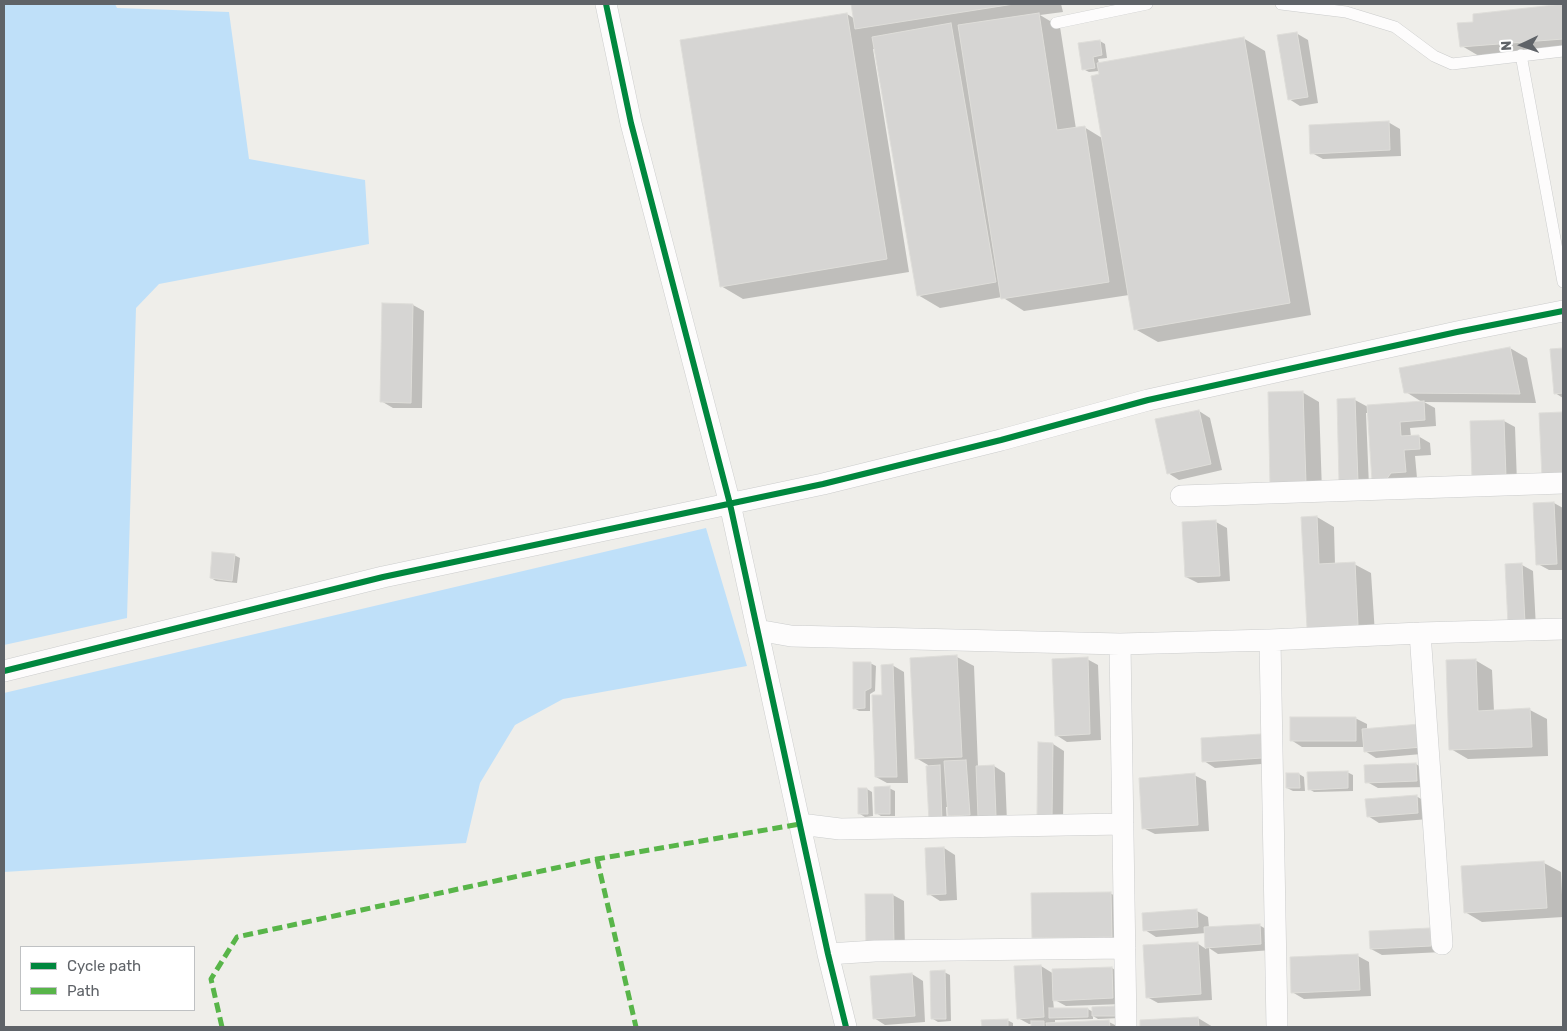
<!DOCTYPE html>
<style>
body{margin:0}
#map{position:relative;width:1567px;height:1031px;overflow:hidden;background:#efeeea;font-family:Rubik,sans-serif}
canvas{display:block}
.frame{position:absolute;inset:0;border:5px solid #5f6368;pointer-events:none}
.legend{position:absolute;left:20px;top:946px;width:175px;height:65px;box-sizing:border-box;background:#fff;border:1px solid #bfc1c3;margin:0;padding:6px 9px;list-style:none;font-size:15px;color:#5f6368}
.legend li{display:flex;align-items:center;gap:10px;height:25px}
.legend b{width:25px;border:1px solid #bfc1c3}
.north{position:absolute;left:1497px;top:20px;width:50px;height:50px;-webkit-text-stroke:4px #fff;paint-order:stroke;rotate:267deg;font-size:14px;font-weight:700;line-height:20px;text-align:center;color:#5f6368}
.north::after{content:'';display:block;margin:auto;width:18px;height:22px;background:#5f6368;clip-path:polygon(50% 0,100% 100%,50% 72%,0 100%)}
</style>
<div id="map">
<canvas width="1567" height="1031"></canvas>
<div class="frame"></div>
<ul class="legend">
<li><b style="height:6px;background:#00873e"></b>Cycle path</li>
<li><b style="height:6px;background:#58b549"></b>Path</li>
</ul>
<div class="north">N</div>
</div>
<script>
const c = document.querySelector('canvas').getContext('2d');
c.lineJoin = 'round';
function paint(path, color) {
  c.fillStyle = color;
  c.fill(path, 'evenodd');
}
function shape(rows) {
  const path = new Path2D();
  for (const r of rows) {
    path.moveTo(r[0], r[1]);
    for (let i = 2; i < r.length; i += 2) path.lineTo(r[i], r[i + 1]);
  }
  return path;
}
function stroke(path, color, width, dash) {
  c.strokeStyle = color;
  c.lineWidth = width;
  c.lineCap = dash ? 'butt' : 'round';
  c.setLineDash(dash || []);
  c.stroke(path);
}
paint(shape([
 [4,4,115,4,117,8,229,12,249,159,365,180,369,244,159,284,136,308,127,618,4,645],
 [706,528,747,666,563,699,515,725,480,783,466,843,4,872,4,693]
]), '#bfe0f9');
paint(shape([
 [852,4,1061,4,1063,12,1040,15,1060,27,1076,129,1084,127,1102,138,1099,71,1089,72,1083,69,1100,41,1105,44,1107,58,1098,59,1099,64,1243,38,1265,51,1311,315,1158,342,1135,329,1129,295,1024,311,1002,297,940,308,918,295,875,49,873,49,909,272,743,299,721,286,847,14,855,19],
 [1563,4,1563,49,1479,56,1462,46,1475,23,1474,15],
 [1296,33,1308,40,1318,103,1300,106,1289,99],
 [1388,122,1400,129,1401,156,1323,159,1312,153],
 [413,305,424,311,422,408,393,408,381,401],
 [1510,348,1527,358,1536,403,1424,402,1435,408,1436,426,1410,428,1411,437,1418,436,1430,443,1431,455,1415,456,1417,478,1385,487,1368,413,1366,413,1369,487,1352,488,1355,400,1368,407,1422,402,1406,392],
 [1563,349,1563,398,1555,393,1551,350],
 [1302,392,1319,402,1322,492,1288,493],
 [1199,411,1210,418,1222,470,1179,480,1168,473],
 [1563,413,1563,483,1540,414],
 [1504,421,1515,427,1517,483,1485,484],
 [1554,503,1563,508,1563,570,1549,570,1538,564,1535,504],
 [1317,517,1334,527,1335,565,1354,564,1371,573,1375,634,1308,627],
 [1216,522,1227,528,1230,581,1198,583,1186,577],
 [234,555,240,558,237,583,216,581,211,578],
 [1522,565,1533,571,1536,628,1520,629],
 [957,657,974,666,978,767,994,766,1005,773,1007,822,960,822,949,816,948,807,946,807,947,823,930,821,928,765,916,758],
 [1087,659,1098,665,1101,740,1067,742,1056,735],
 [1475,660,1492,670,1494,711,1530,710,1547,719,1548,756,1468,759,1451,749],
 [870,663,876,666,875,691,870,694,870,711,859,711,854,708],
 [892,665,904,672,908,783,887,783,876,777,883,696],
 [1355,718,1367,724,1367,730,1420,725,1433,753,1376,758,1365,751,1365,747,1302,747,1291,740],
 [1261,736,1272,742,1273,763,1215,768,1204,761],
 [1053,744,1064,751,1063,821,1050,821],
 [1416,764,1427,771,1428,787,1378,788,1367,782],
 [1347,772,1353,775,1353,791,1314,792,1309,789],
 [1299,774,1304,777,1305,791,1293,791,1287,788],
 [1194,775,1206,781,1209,831,1155,834,1143,828],
 [889,788,895,791,895,816,881,816,876,813],
 [867,789,872,792,873,816,865,817,860,814],
 [1416,796,1428,803,1429,819,1379,823,1368,816],
 [944,848,955,855,957,900,940,901,929,894],
 [1544,863,1561,872,1563,917,1482,922,1465,912],
 [1110,893,1127,903,1128,946,1050,947,1033,938],
 [867,895,893,895,904,901,905,950,879,950],
 [1197,911,1208,917,1209,928,1259,925,1271,932,1272,950,1218,954,1209,948,1212,1000,1158,1003,1147,997,1197,943,1206,949,1206,933,1156,937,1145,930],
 [1430,929,1441,936,1442,952,1382,955,1371,949],
 [1358,956,1369,962,1371,996,1304,999,1292,992],
 [1041,966,1054,974,1112,968,1123,975,1124,1004,1066,1006,1053,999,1054,1010,1088,1009,1093,1012,1115,1008,1120,1011,1120,1018,1098,1019,1093,1016,1093,1019,1055,1020,1055,1024,1109,1022,1119,1027,1033,1027,1032,1024,1029,1024,1018,1018],
 [944,972,950,975,951,1021,938,1022,933,1019],
 [912,974,923,981,925,1022,885,1025,874,1018],
 [1198,1018,1213,1027,1141,1027,1141,1022],
 [1007,1020,1013,1023,1013,1027,983,1027,983,1022]
]), '#0003');
const building = shape([
 [851,4,1014,4,855,29,851,4],
 [1563,4,1563,39,1460,47,1457,23,1473,22,1473,14,1563,4],
 [847,13,887,259,720,287,680,40,847,13],
 [1039,13,1057,130,1085,126,1109,282,1001,299,958,25,1039,13],
 [951,23,996,282,917,296,872,37,951,23],
 [1297,32,1308,97,1288,100,1277,35,1297,32],
 [1244,37,1290,303,1134,330,1091,76,1099,74,1097,63,1244,37],
 [1100,40,1102,55,1093,57,1095,68,1082,70,1078,43,1100,40],
 [1389,121,1390,150,1310,154,1309,125,1389,121],
 [382,303,413,304,411,403,380,402,382,303],
 [1510,347,1520,394,1404,393,1399,368,1510,347],
 [1563,348,1563,393,1554,394,1550,349,1563,348],
 [1303,391,1306,483,1270,484,1268,392,1303,391],
 [1355,398,1358,482,1339,482,1337,399,1355,398],
 [1424,401,1425,420,1400,422,1401,436,1419,435,1420,449,1404,450,1406,472,1391,473,1386,480,1372,481,1367,405,1424,401],
 [1199,410,1211,464,1167,474,1155,419,1199,410],
 [1563,412,1563,476,1542,477,1539,413,1563,412],
 [1504,420,1506,477,1472,479,1470,421,1504,420],
 [1554,502,1557,564,1536,565,1533,503,1554,502],
 [1317,516,1319,564,1355,562,1358,625,1307,628,1301,517,1317,516],
 [1216,520,1220,576,1185,577,1182,522,1216,520],
 [212,552,235,554,232,581,210,578,212,552],
 [1522,563,1525,623,1508,624,1505,564,1522,563],
 [957,655,962,757,915,759,910,658,957,655],
 [1088,657,1090,734,1055,736,1052,659,1088,657],
 [1476,659,1478,711,1530,708,1532,747,1449,750,1446,660,1476,659],
 [853,662,871,662,871,688,865,691,865,708,853,709,853,662],
 [893,664,897,777,875,777,872,695,882,695,881,665,893,664],
 [1290,717,1356,717,1356,741,1290,741,1290,717],
 [1420,724,1422,747,1364,752,1362,729,1420,724],
 [1261,734,1262,758,1202,762,1201,738,1261,734],
 [1038,742,1053,743,1052,816,1037,815,1038,742],
 [966,760,970,815,948,816,944,761,966,760],
 [1416,763,1417,781,1365,783,1364,765,1416,763],
 [940,765,942,821,929,821,926,766,940,765],
 [994,765,996,816,978,817,976,766,994,765],
 [1348,771,1348,788,1308,790,1307,772,1348,771],
 [1195,773,1198,825,1142,829,1139,778,1195,773],
 [1286,773,1299,773,1300,788,1286,788,1286,773],
 [890,786,890,814,875,814,874,787,890,786],
 [858,788,867,788,868,814,858,814,858,788],
 [1417,795,1418,813,1367,817,1365,799,1417,795],
 [944,847,946,894,927,895,925,848,944,847],
 [1544,861,1547,908,1464,913,1461,866,1544,861],
 [1111,892,1112,937,1032,938,1031,893,1111,892],
 [865,894,893,894,894,944,866,944,865,894],
 [1197,909,1198,927,1143,931,1142,913,1197,909],
 [1260,924,1261,944,1205,948,1204,927,1260,924],
 [1430,928,1431,946,1370,949,1369,931,1430,928],
 [1198,942,1201,994,1146,998,1143,945,1198,942],
 [1358,954,1360,990,1291,993,1290,957,1358,954],
 [1041,965,1044,1017,1017,1019,1014,966,1041,965],
 [1112,967,1113,998,1053,1001,1052,969,1112,967],
 [945,970,946,1019,931,1019,930,971,945,970],
 [912,973,915,1016,873,1019,870,976,912,973],
 [1115,1006,1115,1016,1092,1016,1092,1007,1115,1006],
 [1049,1008,1088,1008,1088,1017,1049,1018,1049,1008],
 [1198,1017,1199,1027,1140,1027,1140,1020,1198,1017],
 [1008,1019,1008,1027,982,1027,981,1020,1008,1019],
 [1109,1020,1110,1027,1047,1027,1046,1023,1109,1020],
 [1031,1021,1044,1021,1044,1027,1031,1027,1031,1021]
]);
paint(building, '#d6d5d3');
stroke(building, '#deddd9', 1);
const service = shape([
 [1281,4,1346,12,1395,27,1434,56,1452,64,1563,51],
 [1056,23,1147,4],
 [1521,55,1563,282]
]);
const minor = shape([
 [606,4,631,123,730,504,828,954,846,1027],
 [1181,496,1563,483],
 [757,630,791,636,1120,644,1270,640,1420,633,1563,629],
 [1420,633,1442,944],
 [1270,640,1277,1027],
 [1120,644,1126,1027],
 [4,671,383,577,823,484,1001,440,1148,400,1457,332,1563,311],
 [800,824,840,829,1123,824],
 [828,954,875,951,1125,948]
]);
stroke(service, '#cbcccc', 12);
stroke(minor, '#cbcccc', 22);
stroke(service, '#fdfcfc', 11);
stroke(minor, '#fdfcfc', 21);
stroke(shape([
 [597,859,636,1027],
 [222,1027,211,979,237,937,597,859,800,824]
]), '#58b549', 5, [10, 5]);
stroke(shape([
 [606,4,631,123,730,504,828,954,846,1027],
 [4,671,383,577,823,484,1001,440,1148,400,1457,332,1563,311]
]), '#00873e', 6);
</script>
